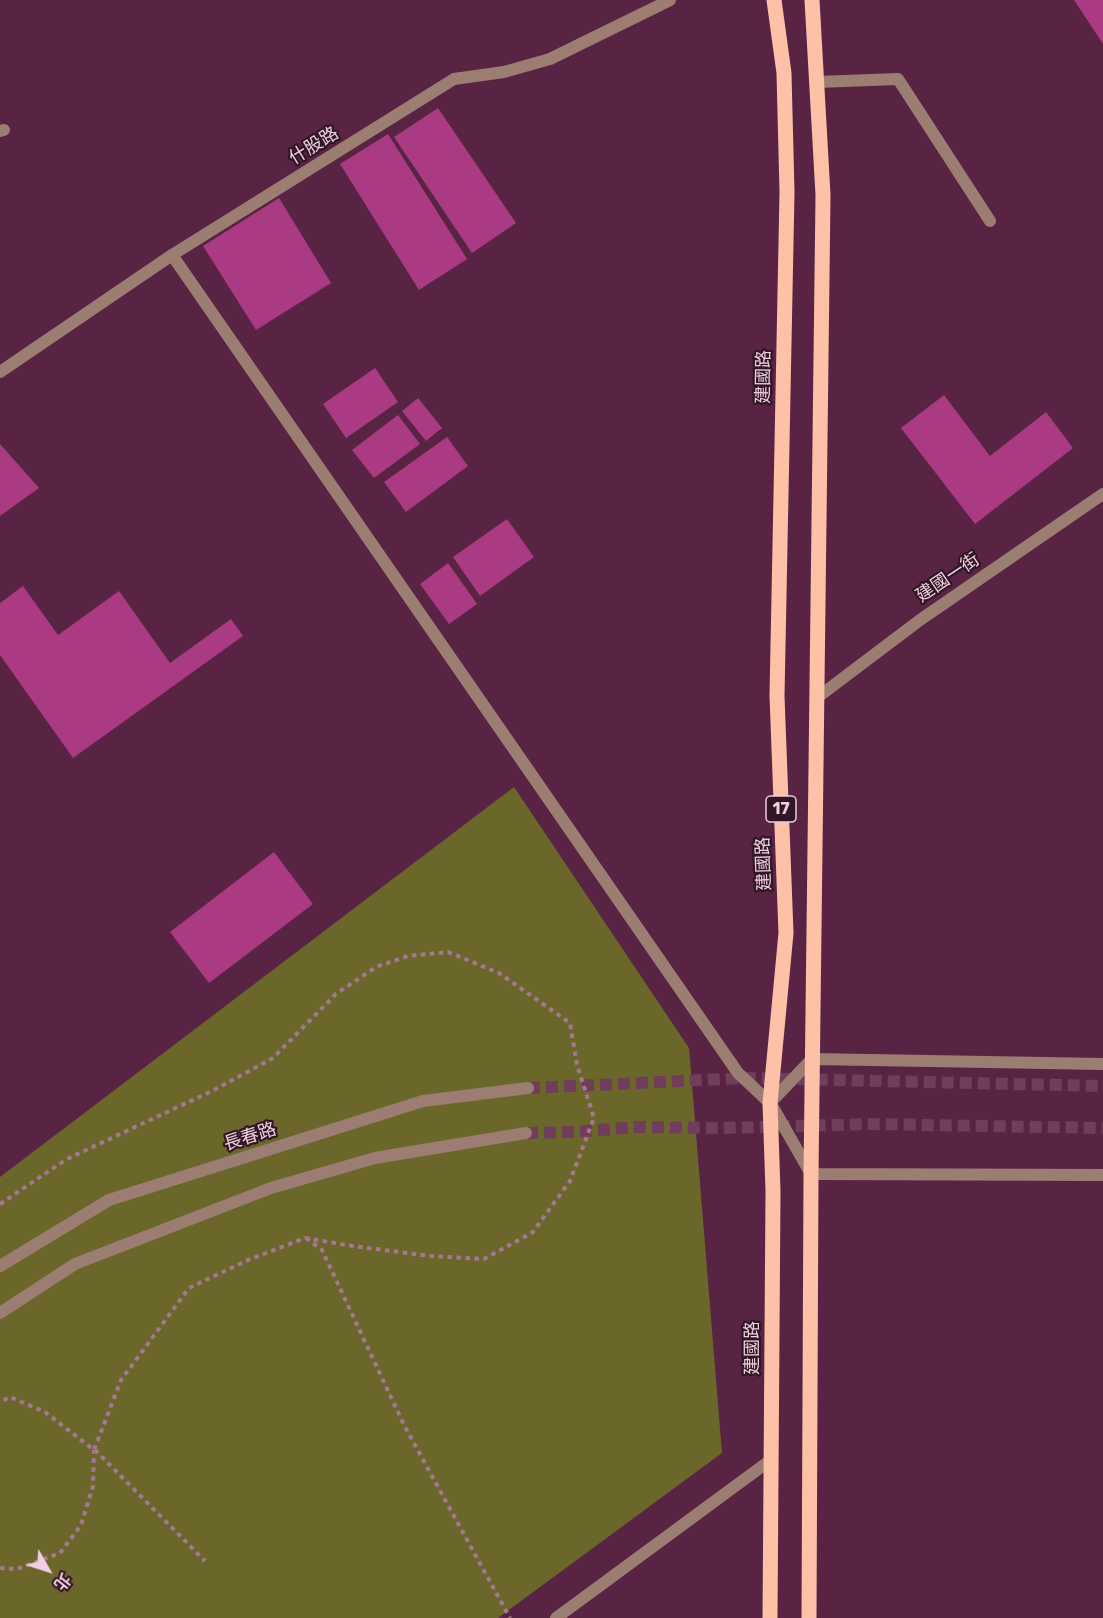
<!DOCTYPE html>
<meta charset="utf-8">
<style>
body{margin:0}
#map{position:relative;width:1103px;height:1618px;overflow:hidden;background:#592344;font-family:Rubik,"Noto Sans TC",sans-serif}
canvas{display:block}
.north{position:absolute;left:18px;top:1540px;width:60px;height:60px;-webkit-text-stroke:4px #301726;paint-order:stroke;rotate:129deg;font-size:16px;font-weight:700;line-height:24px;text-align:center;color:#f0cee0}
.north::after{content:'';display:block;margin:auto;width:21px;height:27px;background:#f0cee0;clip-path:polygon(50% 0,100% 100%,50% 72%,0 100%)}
</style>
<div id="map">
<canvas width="1103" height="1618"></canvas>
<div class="north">北</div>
</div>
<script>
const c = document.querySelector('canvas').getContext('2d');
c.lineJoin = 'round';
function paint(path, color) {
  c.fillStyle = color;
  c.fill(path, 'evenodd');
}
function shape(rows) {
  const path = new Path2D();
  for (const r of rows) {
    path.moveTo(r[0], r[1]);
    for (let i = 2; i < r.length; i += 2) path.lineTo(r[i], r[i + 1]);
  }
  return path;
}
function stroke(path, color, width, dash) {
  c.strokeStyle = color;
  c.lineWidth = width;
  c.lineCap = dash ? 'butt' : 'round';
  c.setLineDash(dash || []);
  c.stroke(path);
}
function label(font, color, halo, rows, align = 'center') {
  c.font = font + ' Rubik,"Noto Sans TC",sans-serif';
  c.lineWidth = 4.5;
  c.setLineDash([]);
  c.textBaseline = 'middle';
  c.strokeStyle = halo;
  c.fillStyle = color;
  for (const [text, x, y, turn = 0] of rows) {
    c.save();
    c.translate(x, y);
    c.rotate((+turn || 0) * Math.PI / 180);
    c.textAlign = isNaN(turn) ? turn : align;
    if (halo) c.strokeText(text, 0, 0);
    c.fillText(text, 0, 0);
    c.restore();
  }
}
paint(shape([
 [514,787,689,1048,722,1453,498,1618,0,1618,0,1177]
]), '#6b672b');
paint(shape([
 [1074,0,1103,0,1103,44],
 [438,108,516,223,472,253,394,137],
 [388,134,467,259,419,290,340,164],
 [279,198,331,283,256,330,203,246],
 [375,368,398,402,346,438,323,404],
 [944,395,990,456,1046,412,1073,448,975,524,901,428],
 [418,398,442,428,426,441,402,411],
 [398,415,420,444,374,478,352,450],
 [447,437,468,466,406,512,384,482],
 [0,444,39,488,0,516],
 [507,519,534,557,480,596,453,557],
 [448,563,477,604,449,624,420,584],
 [23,586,58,635,119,591,170,663,231,619,243,636,73,758,0,655,0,603],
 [274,852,313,904,209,983,170,932]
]), '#aa3b82');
stroke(shape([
 [528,1088,746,1078,1103,1086],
 [526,1133,574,1132,638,1127,722,1128,867,1124,1103,1128]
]), '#703d5b', 12, [12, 6]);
stroke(shape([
 [0,1204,67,1159,214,1090,273,1058,336,994,376,967,408,956,448,952,499,973,570,1023,577,1065,594,1118,570,1181,533,1232,484,1259,430,1256,353,1246,305,1238,248,1260,189,1288,121,1380,94,1450,45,1412,10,1397,0,1402],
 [306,1238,322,1250,404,1425,510,1618],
 [95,1450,205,1561],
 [0,1568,17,1569,60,1553,81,1525,93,1486,94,1450]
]), '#a47892', 4, [4.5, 4.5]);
stroke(shape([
 [817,82,898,79,990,221],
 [0,131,4,130],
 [172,255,738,1073,770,1103,812,1059,1103,1064],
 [771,1104,811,1174,1103,1175]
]), '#9b7e71', 12);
stroke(shape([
 [818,697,920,620,1103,494],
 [556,1618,772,1459]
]), '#9b7e71', 12);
stroke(shape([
 [0,372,172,255,454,79,504,72,550,59,670,0],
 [0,1266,109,1200,423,1101,528,1088],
 [0,1313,75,1264,271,1188,375,1158,526,1133]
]), '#9b7e71', 12);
stroke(shape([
 [770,1618,773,1191,770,1103,786,933,777,696,787,192,784,73,774,0],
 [809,1618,811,1174,823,195,812,0]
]), '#fcc1a6', 15);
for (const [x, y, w] of [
 [781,809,30]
]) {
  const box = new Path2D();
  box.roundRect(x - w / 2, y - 13, w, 26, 4.5);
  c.fillStyle = '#301726';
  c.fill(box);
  stroke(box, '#f0cee0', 1.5);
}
label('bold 16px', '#f0cee0', null, [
 ["17",781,809]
]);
label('18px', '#f0cee0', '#301726', [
 ["什股路",314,146,-32],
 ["建國路",764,377,-89],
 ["建國一街",948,578,-34],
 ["建國路",764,864,-92],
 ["長春路",250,1137,-18],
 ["建國路",753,1348,-90]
]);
</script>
